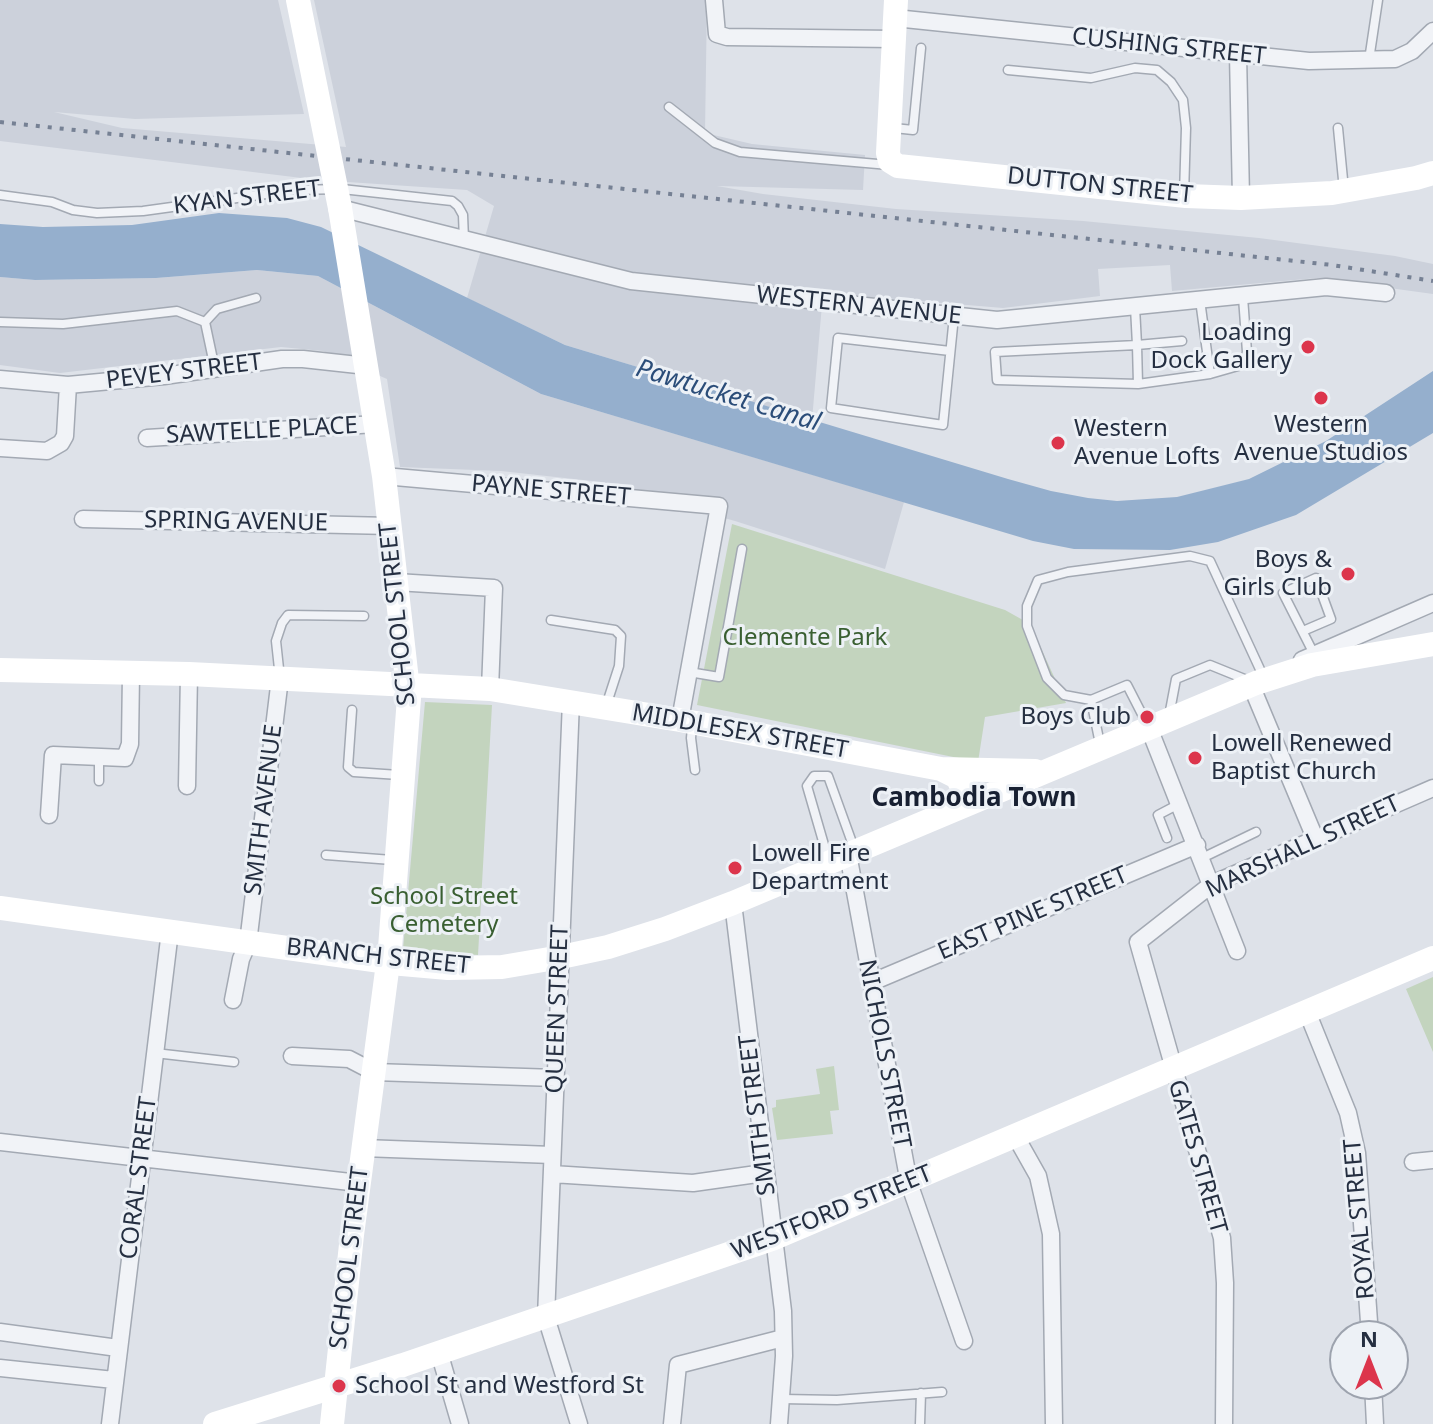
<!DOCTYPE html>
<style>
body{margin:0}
#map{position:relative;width:1433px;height:1424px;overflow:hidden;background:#dee2e9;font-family:"Noto Sans",sans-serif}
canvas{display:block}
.north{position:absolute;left:1329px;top:1320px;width:80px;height:80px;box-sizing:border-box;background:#edf1f6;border:2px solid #9da3ae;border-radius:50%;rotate:0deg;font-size:22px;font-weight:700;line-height:32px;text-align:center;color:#252f41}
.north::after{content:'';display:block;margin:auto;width:28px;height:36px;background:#dc354c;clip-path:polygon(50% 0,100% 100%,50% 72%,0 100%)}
</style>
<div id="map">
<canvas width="1433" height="1424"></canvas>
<div class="north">N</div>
</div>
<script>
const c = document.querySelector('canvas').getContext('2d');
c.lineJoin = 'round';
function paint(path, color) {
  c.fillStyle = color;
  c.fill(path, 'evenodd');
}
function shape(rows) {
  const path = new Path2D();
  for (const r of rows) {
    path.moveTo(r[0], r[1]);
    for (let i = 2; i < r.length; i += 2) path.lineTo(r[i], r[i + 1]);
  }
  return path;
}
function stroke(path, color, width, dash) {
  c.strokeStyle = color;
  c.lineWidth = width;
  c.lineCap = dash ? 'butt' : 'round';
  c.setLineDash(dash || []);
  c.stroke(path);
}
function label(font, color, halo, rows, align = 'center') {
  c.font = font + ' "Noto Sans",sans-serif';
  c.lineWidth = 6;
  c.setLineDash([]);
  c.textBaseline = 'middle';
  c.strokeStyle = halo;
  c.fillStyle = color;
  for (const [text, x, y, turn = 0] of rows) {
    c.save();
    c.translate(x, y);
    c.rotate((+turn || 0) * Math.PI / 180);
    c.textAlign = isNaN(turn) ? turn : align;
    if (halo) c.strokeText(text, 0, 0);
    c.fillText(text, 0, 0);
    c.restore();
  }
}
paint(shape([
 [0,0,278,0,304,114,135,119,54,112,122,128,346,147,314,0,707,0,705,133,752,144,865,155,863,190,717,186,763,194,896,209,1083,221,1259,238,1395,256,1433,264,1433,294,1317,278,1172,291,1170,265,1098,269,1100,296,1003,308,823,293,812,420,565,345,467,298,494,206,467,190,318,180,0,141],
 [257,270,318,276,541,394,904,502,885,569,735,521,592,481,501,471,400,467,387,379,323,351,281,347,60,373,0,365,0,277,35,280,156,278]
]), '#ccd1db');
paint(shape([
 [732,524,1005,610,1030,624,1066,703,985,717,978,762,697,705],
 [425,702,492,705,478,955,403,949],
 [1433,977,1433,1052,1406,989],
 [834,1066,839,1110,830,1111,833,1134,777,1140,772,1108,776,1107,776,1100,820,1094,816,1069]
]), '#c3d4be');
paint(shape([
 [219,213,287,218,321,227,565,345,1008,479,1051,491,1088,498,1117,501,1177,497,1249,479,1326,441,1433,371,1433,433,1296,515,1218,542,1170,550,1074,549,1033,541,541,394,318,276,257,270,156,278,35,280,0,277,0,224,43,227,132,225]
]), '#95afcd');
const lane = shape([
 [1369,60,1378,0],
 [1008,70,1091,78,1135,68,1157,70,1171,82,1183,100,1186,128,1184,195],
 [669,107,715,143,740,152,889,165],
 [894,128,913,130,921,48],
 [1338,128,1344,190],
 [0,195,52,202,73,210,97,213,143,211,295,190,342,189,452,201,458,206,463,215,464,240],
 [1200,300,1210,374],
 [1135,307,1137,345,1138,384,997,380,995,352,1137,345,1182,341],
 [0,322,63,324,177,311,205,322,215,369],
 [205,322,217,309,256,298],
 [950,351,838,338,831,408,943,425,954,316],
 [1138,384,1210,374,1238,366,1245,360,1247,352,1243,297],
 [551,620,615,630,621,636,619,666,606,706],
 [1303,631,1331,619,1316,578,1283,593,1314,654],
 [689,672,719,677,742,549],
 [280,678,276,641,282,623,288,615,364,616],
 [1091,700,1064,695,1047,678,1027,626,1027,606,1038,580,1068,572,1190,556,1210,561,1264,678],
 [352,710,348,767,354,772,399,775],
 [1169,716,1176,679,1210,665,1247,680],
 [692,727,691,738,695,770],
 [1100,744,1091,700,1127,685,1147,724],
 [99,781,99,757],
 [1167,838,1158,815,1179,804],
 [326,855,392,860],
 [1202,858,1256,832],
 [829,862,807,786,814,776,828,776,854,848],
 [155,1053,234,1062],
 [782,1399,837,1400,942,1392],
 [920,1424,921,1393]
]);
const street = shape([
 [714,0,717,34,727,37,894,39],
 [895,18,1309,61,1395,59,1412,51,1433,31],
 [1238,54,1241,198],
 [340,208,631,281,997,320,1326,287,1386,293],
 [0,379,68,385,164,376,282,359,303,359,367,366],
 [147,438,376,424],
 [0,448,47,451,61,443,65,436,68,385],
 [384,476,719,506,680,720],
 [83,519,390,526],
 [396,582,494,588,490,689],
 [1302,660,1433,603],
 [1251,685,1315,838],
 [571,701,546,1317,579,1424],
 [1149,728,1237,951],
 [187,786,189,674],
 [49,815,53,755,125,758,130,744,131,673],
 [848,854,909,1183,964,1341],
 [733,903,783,1311,784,1356,779,1424],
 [870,983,1197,845],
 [233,1000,241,959,248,943,280,678],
 [1308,1014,1348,1113,1357,1153,1370,1336],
 [292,1056,349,1059,374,1072,555,1078],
 [1016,1137,1038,1176,1051,1234,1054,1424],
 [0,1142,359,1183],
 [363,1148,552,1155],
 [1413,1162,1433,1160],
 [552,1174,693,1183,764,1173],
 [0,1332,118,1348],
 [439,1352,460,1424],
 [0,1368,114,1380],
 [1373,1384,1375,1424],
 [110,1424,170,931],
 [672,1424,678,1365,783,1338],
 [1224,1424,1225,1283,1222,1238,1138,942,1212,884,1433,788]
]);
stroke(lane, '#a3a9b3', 11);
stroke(street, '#a3a9b3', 19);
stroke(lane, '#f1f3f7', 8);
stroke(street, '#f1f3f7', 16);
stroke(shape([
 [896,0,888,153,890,161,898,166,1186,196,1241,198,1332,193,1416,178,1433,173],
 [0,670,189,674,490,689,680,720,941,769,957,777,970,803],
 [941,769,1035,771],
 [0,908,402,964,448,968,502,967,561,957,608,947,665,929,733,903,1256,683,1312,665,1433,644],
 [215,1424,403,1365,772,1239,1433,958],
 [332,1424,352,1235,390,948,409,698,384,476,340,208]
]), '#fff', 24);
stroke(shape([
 [0,122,1332,265,1433,281]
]), '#768194', 4, [4, 8]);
stroke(shape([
 [298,0,340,208]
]), '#fff', 24);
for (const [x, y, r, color] of [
 [1308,347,8,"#dc354c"],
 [1321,398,8,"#dc354c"],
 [1058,443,8,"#dc354c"],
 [1348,574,8,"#dc354c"],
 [1147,717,8,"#dc354c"],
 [1195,758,8,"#dc354c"],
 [735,868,8,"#dc354c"],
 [339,1386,8,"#dc354c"]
]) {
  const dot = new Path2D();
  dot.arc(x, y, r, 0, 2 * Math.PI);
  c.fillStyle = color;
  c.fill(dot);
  stroke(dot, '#edf1f6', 3);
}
label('24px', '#252f41', '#edf1f6', [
 ["CUSHING STREET",1169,47,6],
 ["DUTTON STREET",1100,186,6],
 ["KYAN STREET",247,198,-7],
 ["WESTERN AVENUE",859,306,6],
 ["PEVEY STREET",184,372,-7],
 ["SAWTELLE PLACE",262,431,-3],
 ["PAYNE STREET",551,491,5],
 ["SPRING AVENUE",236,522,1],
 ["SCHOOL STREET",398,614,-96],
 ["MIDDLESEX STREET",740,732,10],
 ["SMITH AVENUE",264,810,-83],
 ["MARSHALL STREET",1303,847,-25],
 ["EAST PINE STREET",1033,914,-23],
 ["BRANCH STREET",378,957,6],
 ["QUEEN STREET",558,1009,-88],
 ["NICHOLS STREET",884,1054,79],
 ["SMITH STREET",758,1115,-97],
 ["GATES STREET",1197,1157,74],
 ["CORAL STREET",139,1178,-83],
 ["WESTFORD STREET",832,1213,-22],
 ["ROYAL STREET",1360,1219,-95],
 ["SCHOOL STREET",350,1258,-83]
]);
label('24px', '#252f41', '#edf1f6', [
 ["Loading",1292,333,"right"],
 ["Dock Gallery",1292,361,"right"],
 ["Western",1321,425,"center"],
 ["Avenue Studios",1321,453,"center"],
 ["Western",1074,429],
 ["Avenue Lofts",1074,457],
 ["Boys &",1332,560,"right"],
 ["Girls Club",1332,588,"right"],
 ["Boys Club",1131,717,"right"],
 ["Lowell Renewed",1211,744],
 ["Baptist Church",1211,772],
 ["Lowell Fire",751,854],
 ["Department",751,882],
 ["School St and Westford St",355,1386]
], 'left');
label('24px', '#395f31', '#edf1f6', [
 ["Clemente Park",805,638],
 ["School Street",444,897],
 ["Cemetery",444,925]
]);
label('italic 26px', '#2b4d79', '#edf1f6', [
 ["Pawtucket Canal",728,396,17]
]);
label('bold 26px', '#182032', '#edf1f6', [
 ["Cambodia Town",974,799]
]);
</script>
